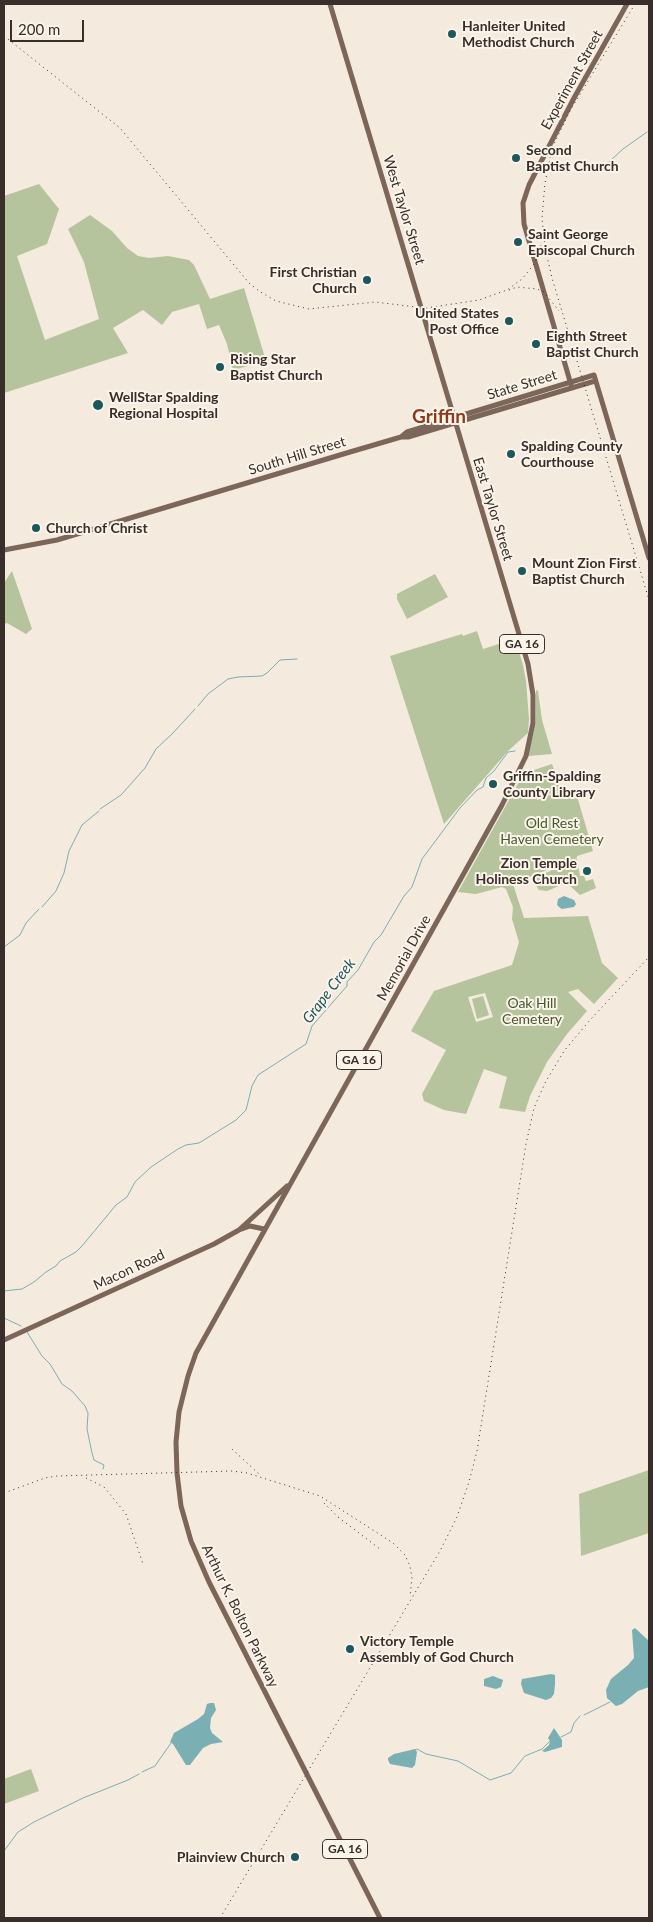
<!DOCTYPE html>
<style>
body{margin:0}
#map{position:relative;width:653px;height:1922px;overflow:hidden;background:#f4eadd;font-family:Lato,sans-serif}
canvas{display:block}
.frame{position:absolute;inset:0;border:5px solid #392e29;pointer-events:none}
.scale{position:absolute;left:10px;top:20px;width:74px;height:22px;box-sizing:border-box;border:2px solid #392e29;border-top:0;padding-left:6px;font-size:15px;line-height:18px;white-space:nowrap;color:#392e29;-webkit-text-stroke:4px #fbf4ea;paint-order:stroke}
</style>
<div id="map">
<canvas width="653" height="1922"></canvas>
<div class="frame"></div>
<div class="scale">200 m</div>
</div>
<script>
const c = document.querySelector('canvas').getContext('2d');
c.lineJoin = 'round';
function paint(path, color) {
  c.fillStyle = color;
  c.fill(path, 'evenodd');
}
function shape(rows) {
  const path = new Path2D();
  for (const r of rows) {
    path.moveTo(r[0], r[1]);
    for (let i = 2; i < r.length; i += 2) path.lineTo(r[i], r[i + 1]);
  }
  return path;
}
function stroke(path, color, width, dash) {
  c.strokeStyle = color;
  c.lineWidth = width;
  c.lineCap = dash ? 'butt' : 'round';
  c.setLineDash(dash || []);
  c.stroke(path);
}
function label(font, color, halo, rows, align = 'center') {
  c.font = font + ' Lato,sans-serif';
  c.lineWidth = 4;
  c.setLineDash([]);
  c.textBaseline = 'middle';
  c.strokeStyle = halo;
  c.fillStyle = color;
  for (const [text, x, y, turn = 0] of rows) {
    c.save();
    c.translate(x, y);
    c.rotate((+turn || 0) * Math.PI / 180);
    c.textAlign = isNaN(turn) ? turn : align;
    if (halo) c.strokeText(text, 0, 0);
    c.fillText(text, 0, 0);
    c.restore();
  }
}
paint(shape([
 [39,184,59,209,47,244,17,256,45,340,99,319,84,262,68,229,90,215,112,231,127,248,138,256,149,258,168,256,189,260,194,265,210,299,244,288,266,361,233,370,227,344,219,325,207,329,199,304,172,312,162,325,143,310,113,328,128,353,4,393,4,196],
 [12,571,32,629,26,634,7,623,4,624,4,583],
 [435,574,448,597,407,619,397,599,397,594],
 [477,631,483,649,515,639,523,665,526,681,529,719,528,733,509,750,444,824,390,656,462,634,463,636],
 [536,690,538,691,542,720,552,754,528,756,536,722],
 [552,764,561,790,537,798,537,800,565,789,575,789,593,851,577,856,577,858,563,864,577,859,580,876,584,876,586,881,593,879,596,888,580,895,570,886,564,884,547,891,539,890,532,879,557,868,559,865,513,884,524,918,588,916,602,963,618,978,594,1004,578,989,568,992,587,1011,567,1034,547,1062,530,1096,525,1112,499,1108,507,1077,484,1069,466,1114,444,1110,424,1101,422,1094,446,1050,411,1031,434,991,512,965,519,942,512,919,513,907,506,889,502,887,476,894,458,892,525,771,527,770,528,772],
 [485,993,493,1017,476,1022,468,997],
 [483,996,489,1015,477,1019,472,999],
 [649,1470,649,1533,581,1556,579,1494],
 [31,1769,39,1791,4,1804,4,1779]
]), '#b5c49c');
paint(shape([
 [564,896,574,900,576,904,574,907,562,909,559,907,557,905,558,899],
 [635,1628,649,1641,649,1687,638,1691,622,1704,616,1706,607,1698,606,1690,611,1679,628,1665,634,1658,632,1630],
 [551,1674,555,1675,555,1684,554,1694,551,1698,546,1700,524,1693,521,1684,522,1679],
 [493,1676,503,1680,501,1687,496,1689,484,1686,484,1679],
 [210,1703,214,1703,216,1710,211,1718,210,1728,212,1733,223,1742,211,1744,203,1748,193,1761,190,1765,186,1765,173,1744,170,1742,174,1733,198,1719,204,1714,207,1704],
 [554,1728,562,1740,562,1747,545,1752,542,1751,549,1745,550,1741,548,1738],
 [415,1749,417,1752,415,1765,412,1768,390,1764,388,1760,388,1758,394,1754]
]), '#7aafb3');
stroke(shape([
 [598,172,623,149,647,132],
 [198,706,208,694,228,679,238,677,262,676,267,673,280,660,297,659],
 [100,809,121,795,145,768,156,749,173,733,195,709],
 [42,907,56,891,64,873,69,851,82,825,99,811],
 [4,947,20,935,26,923,39,909],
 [4,1291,22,1289,34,1282,46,1272,56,1266,60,1261,76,1252,82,1246,116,1205,127,1197,135,1182,151,1167,178,1149,186,1145,199,1143,236,1120,246,1110,252,1086,258,1075,306,1044,312,1026,347,986,347,982,358,970,374,942,381,935,404,896,412,887,422,859,460,808,477,790,483,787,486,778,494,771,508,752,515,751],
 [4,1318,21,1326],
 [27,1332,42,1356,50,1364,62,1384,72,1391,85,1406,88,1413,87,1429,92,1453,94,1460,104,1465,103,1469],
 [584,1715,610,1702],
 [561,1737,571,1732,574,1723,580,1716],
 [415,1750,417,1749,426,1754,458,1761,490,1780,511,1773,525,1756,542,1749,550,1741],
 [142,1772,155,1766,171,1743],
 [4,1851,18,1832,34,1822,83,1798,128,1780,139,1774]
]), '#7aafb3', 1);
stroke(shape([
 [330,4,528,664,533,695,533,723,526,756,502,805,196,1353,188,1376,179,1412,176,1442,177,1473,181,1506,191,1541,209,1582,380,1918],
 [572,388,524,224,523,203,529,185,574,98,627,4],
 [401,437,407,432,594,375,649,558],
 [4,550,57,540,350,452,401,437,408,437,595,381],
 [240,1229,287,1186],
 [4,1340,214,1244,239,1230,250,1226,264,1229]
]), '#7c6659', 5);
stroke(shape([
 [635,4,571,109,552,148,545,183,542,218,545,247,552,278,649,600],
 [4,36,120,128,249,283,259,291,276,301,309,309,375,302,416,307],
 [509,290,517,287,537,289,544,292,559,311],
 [426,308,479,300,507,290,522,279,535,263,542,242],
 [232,1449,260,1475],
 [86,1478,104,1487,126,1514,143,1564],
 [4,1493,45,1478,57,1476,232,1471,247,1473,320,1496,393,1543,405,1555,410,1566,412,1578,410,1596],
 [324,1503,338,1517,380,1549],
 [220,1918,440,1551,457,1517,469,1482,477,1451,526,1144,534,1108,545,1083,564,1051,590,1020,649,957]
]), '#392e29', 1, [1, 4]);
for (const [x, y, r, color] of [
 [452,34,5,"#1c575d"],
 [516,158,5,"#1c575d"],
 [518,242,5,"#1c575d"],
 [367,280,5,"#1c575d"],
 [509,321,5,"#1c575d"],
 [536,344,5,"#1c575d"],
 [220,367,5,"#1c575d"],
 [98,405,6,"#1c575d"],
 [511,454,5,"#1c575d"],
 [36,528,5,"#1c575d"],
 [522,571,5,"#1c575d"],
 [493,784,5,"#1c575d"],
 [587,871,5,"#1c575d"],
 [350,1649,5,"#1c575d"],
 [295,1857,5,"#1c575d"]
]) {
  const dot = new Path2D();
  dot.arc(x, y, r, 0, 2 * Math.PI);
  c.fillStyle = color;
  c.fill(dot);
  stroke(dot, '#fbf4ea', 2);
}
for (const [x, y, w] of [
 [522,644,45],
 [359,1060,45],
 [345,1849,45]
]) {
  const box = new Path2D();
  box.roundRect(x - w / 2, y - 9.5, w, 19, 4);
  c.fillStyle = '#fbf4ea';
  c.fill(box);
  stroke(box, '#392e29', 1);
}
label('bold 12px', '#392e29', null, [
 ["GA 16",522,644],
 ["GA 16",359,1060],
 ["GA 16",345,1849]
]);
label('bold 14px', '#392e29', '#fbf4ea', [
 ["Hanleiter United",462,26],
 ["Methodist Church",462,42],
 ["Second",526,150],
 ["Baptist Church",526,166],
 ["Saint George",528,234],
 ["Episcopal Church",528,250],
 ["First Christian",357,272,"right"],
 ["Church",357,288,"right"],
 ["United States",499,313,"right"],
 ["Post Office",499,329,"right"],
 ["Eighth Street",546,336],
 ["Baptist Church",546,352],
 ["Rising Star",230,359],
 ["Baptist Church",230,375],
 ["WellStar Spalding",109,397],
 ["Regional Hospital",109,413],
 ["Spalding County",521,446],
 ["Courthouse",521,462],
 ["Church of Christ",46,528],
 ["Mount Zion First",532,563],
 ["Baptist Church",532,579],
 ["Griffin-Spalding",503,776],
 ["County Library",503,792],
 ["Zion Temple",577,863,"right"],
 ["Holiness Church",577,879,"right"],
 ["Victory Temple",360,1641],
 ["Assembly of God Church",360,1657],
 ["Plainview Church",285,1857,"right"]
], 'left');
label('14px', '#392e29', '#fbf4ea', [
 ["Experiment Street",572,80,-61],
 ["West Taylor Street",404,210,73],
 ["State Street",522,385,-17],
 ["South Hill Street",297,456,-17],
 ["East Taylor Street",493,509,73],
 ["Memorial Drive",404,958,-61],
 ["Macon Road",129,1270,-25],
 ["Arthur K. Bolton Parkway",240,1616,64]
]);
label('14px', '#47592b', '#fbf4ea', [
 ["Old Rest",552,823],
 ["Haven Cemetery",552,839],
 ["Oak Hill",532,1003],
 ["Cemetery",532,1019]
]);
label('italic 15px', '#1c575d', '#fbf4ea', [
 ["Grape Creek",329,991,-53]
]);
label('bold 19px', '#8d3b1d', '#fbf4ea', [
 ["Griffin",439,417]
]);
</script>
